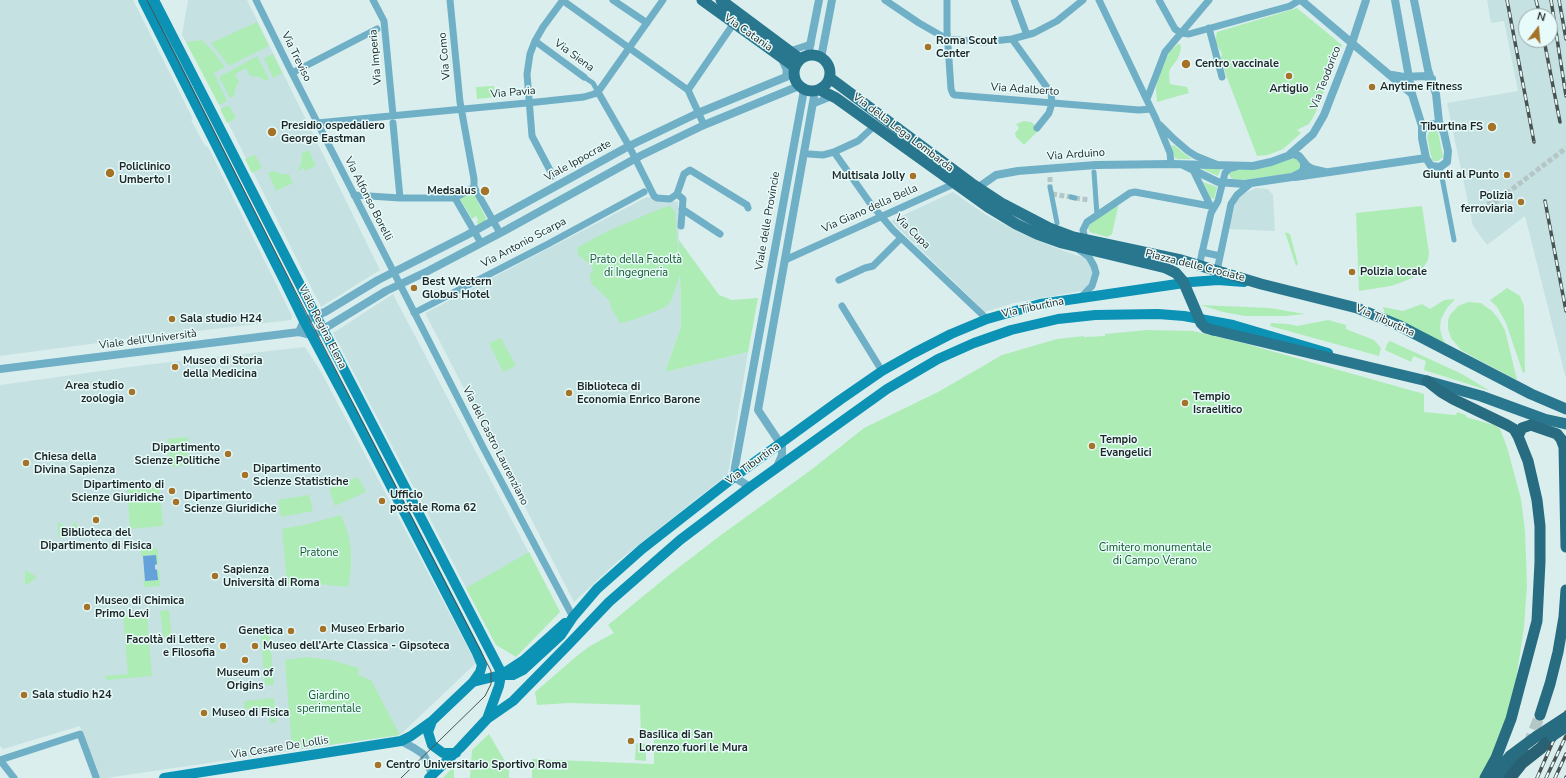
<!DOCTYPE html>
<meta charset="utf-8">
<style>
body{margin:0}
#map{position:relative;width:1566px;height:778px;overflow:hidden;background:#dbeeee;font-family:"Nunito Sans",sans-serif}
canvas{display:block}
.north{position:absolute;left:1518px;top:8px;width:40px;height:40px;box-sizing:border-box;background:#e8fbfb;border:1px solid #98a6a6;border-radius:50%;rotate:16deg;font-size:11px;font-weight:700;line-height:16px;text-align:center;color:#1f2626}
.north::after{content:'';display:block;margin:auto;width:14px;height:18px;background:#a47328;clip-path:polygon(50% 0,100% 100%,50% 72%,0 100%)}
</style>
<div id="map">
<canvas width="1566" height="778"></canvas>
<div class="north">N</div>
</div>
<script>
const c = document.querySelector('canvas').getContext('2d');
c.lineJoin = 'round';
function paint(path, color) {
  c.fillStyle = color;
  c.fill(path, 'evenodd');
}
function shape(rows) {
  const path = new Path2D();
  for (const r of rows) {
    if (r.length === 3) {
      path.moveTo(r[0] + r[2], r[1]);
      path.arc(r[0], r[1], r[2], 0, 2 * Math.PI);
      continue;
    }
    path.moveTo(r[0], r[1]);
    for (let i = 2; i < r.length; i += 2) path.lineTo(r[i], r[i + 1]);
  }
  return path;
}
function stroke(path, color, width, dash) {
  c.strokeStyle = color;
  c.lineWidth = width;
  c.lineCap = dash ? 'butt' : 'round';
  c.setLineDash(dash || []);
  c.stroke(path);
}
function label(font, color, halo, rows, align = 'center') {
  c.font = font + ' "Nunito Sans",sans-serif';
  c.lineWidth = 3;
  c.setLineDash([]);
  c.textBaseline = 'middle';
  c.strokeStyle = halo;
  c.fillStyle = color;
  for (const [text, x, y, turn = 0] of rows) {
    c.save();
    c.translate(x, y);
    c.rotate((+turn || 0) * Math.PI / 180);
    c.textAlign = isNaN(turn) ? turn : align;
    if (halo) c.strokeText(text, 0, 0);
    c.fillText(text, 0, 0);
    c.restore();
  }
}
paint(shape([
 [0,0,133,0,193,119,191,120,196,129,205,146,208,147,292,316,291,320,121,340,0,356],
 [188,0,247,0,380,270,321,307,205,77,182,35],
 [1487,0,1566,0,1566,376,1565,375,1525,216,1487,245,1473,226,1447,103,1518,91,1504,21,1491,23],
 [1526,16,1550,16,1550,40,1526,40],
 [1256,188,1268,189,1273,195,1275,231,1228,229,1234,208,1238,199,1245,193],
 [953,192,986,215,1025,235,1064,251,1085,258,1090,263,1093,272,1090,285,1081,291,1014,303,981,313,980,307,891,221],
 [647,197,678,202,681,327,665,372,748,352,728,474,617,562,574,602,425,313],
 [393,294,560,612,496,645,333,333],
 [305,347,320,370,476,663,400,735,106,778,99,778,80,726,3,749,0,746,0,385,144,365]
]), '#c6e1e2');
paint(shape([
 [1297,8,1342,45,1315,114,1309,124,1297,130,1301,133,1283,149,1268,155,1257,156,1220,59,1222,54,1215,41,1217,32],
 [257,22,269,46,229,66,211,43],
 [202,40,213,51,225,67,214,73,227,101,219,105,186,42],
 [1178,44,1180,44,1181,47,1180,53,1177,60,1170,69,1169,74,1170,84,1187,87,1189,93,1157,102,1156,89,1158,78,1169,52],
 [273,54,282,73,273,78,264,58],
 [257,56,269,79,266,81,259,77,250,76,246,68,235,74,239,82,236,87,234,96,230,98,219,77],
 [494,86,495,97,477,99,476,87],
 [229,105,236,118,227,123,220,109],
 [1024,121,1031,122,1040,129,1024,145,1016,137,1015,133,1019,128,1016,124],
 [1432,130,1437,131,1439,136,1443,157,1438,161,1433,161,1431,156,1427,136,1429,132],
 [1174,145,1182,152,1192,159,1178,159,1175,158,1171,146],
 [309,150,316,166,305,171,304,168,297,172,301,164,302,153],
 [255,155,262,168,252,173,245,159],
 [1291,158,1298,159,1301,165,1300,168,1296,173,1241,180,1232,179,1229,175,1230,172,1234,170,1268,167],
 [1200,168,1221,168,1218,176],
 [273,171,281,174,289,174,293,183,276,191,268,173],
 [1203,182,1217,187,1214,199,1210,198],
 [473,192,486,218,485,222,478,225,477,221,478,220,476,216,472,219,460,199],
 [1117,205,1118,207,1112,234,1107,237,1090,232,1088,228,1091,223],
 [670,206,675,211,679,261,679,240,719,295,732,300,758,298,748,352,665,372,681,327,680,276,671,301,666,307,633,320,620,323,612,310,609,300,592,284,590,278,590,274,593,271,591,265,579,256,577,251,578,247,608,231,662,208],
 [1422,206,1429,253,1428,260,1423,268,1414,277,1405,281,1391,286,1359,291,1356,213],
 [1285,232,1290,234,1298,264,1296,266],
 [1507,288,1520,296,1524,306,1525,372,1523,373,1506,323,1497,307,1490,300],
 [1455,299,1447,308,1441,319,1440,328,1442,337,1447,346,1385,314,1383,307,1403,311,1422,304,1430,309,1444,300],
 [1468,302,1481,303,1492,311,1498,318,1505,330,1517,380,1475,358,1461,350,1451,338,1448,329,1448,320,1450,315,1458,306],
 [1200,305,1270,308,1305,314,1286,316,1245,316,1223,312],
 [1328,320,1346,325,1346,329,1374,340,1381,348,1379,356,1270,326,1271,323,1288,324,1297,326],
 [1147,330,1193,331,1243,343,1424,394,1424,412,1456,415,1457,412,1466,415,1466,417,1494,425,1500,429,1507,447,1521,499,1525,531,1527,586,1524,627,1516,680,1508,716,1482,778,532,778,532,759,654,764,654,739,641,739,640,705,570,703,537,705,535,692,578,655,590,646,614,633,608,625,669,575,721,535,811,470,864,428,938,392,1002,355,1057,339,1084,336,1084,337,1105,336,1105,334],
 [501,338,516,366,503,372,489,343],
 [1390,341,1462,374,1490,391,1424,370,1426,361,1413,356,1411,362,1385,350,1387,344],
 [188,437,190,465,170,467,168,439],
 [358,477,366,492,335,506,329,489],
 [159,484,163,526,130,529,127,486],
 [309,495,313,511,281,517,278,500],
 [341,515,348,533,351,551,351,568,348,587,318,584,287,584,282,529,308,524],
 [76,521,78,536,59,538,58,522,64,526,65,532,72,531,72,525],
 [157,548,159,564,157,564,156,555,141,556,141,549],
 [529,552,560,612,516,657,496,645,466,588],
 [25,570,37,577,27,585,25,584],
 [157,570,159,570,160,586,144,587,143,581,158,580],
 [169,610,172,637,163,637,160,611],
 [147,614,152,676,106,680,105,676,128,674,123,616],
 [260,627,269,627,274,685,265,685],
 [307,657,331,660,359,668,358,675,371,680,400,735,292,750,285,660],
 [274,698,276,723,270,723,269,707,244,709,244,701],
 [489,734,509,768,509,778,470,778,472,750],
 [636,743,646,744,646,761,635,760],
 [454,766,454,778,443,778]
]), '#aeecb6');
paint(shape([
 [156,555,157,564,155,565,155,569,157,570,158,580,145,581,143,556]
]), '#64a2d9');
stroke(shape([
 [1050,177,1050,187],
 [1052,194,1071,197],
 [1075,198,1089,200],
 [1487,204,1494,203,1566,148]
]), '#b5c6c6', 5, [5, 2.5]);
stroke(shape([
 [1528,745,1540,715]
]), '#b5c6c6', 11, [11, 5.5]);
stroke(shape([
 [584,77,593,83,598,92],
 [1440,167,1454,240],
 [1094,172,1097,215],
 [1050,187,1057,223],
 [1071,197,1075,198]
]), '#6fb0c7', 5);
stroke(shape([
 [256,0,288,65,484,449,573,617],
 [373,0,384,21,393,115],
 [450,0,460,102,474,179,474,187],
 [562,0,688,90,704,125],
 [613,0,647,23],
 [885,0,919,23,947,39,984,42,1012,39,1034,33,1057,21,1083,0],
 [947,0,947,31,951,89,953,94,955,95,1139,110,1151,109],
 [1014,0,1027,35],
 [1099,0,1156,119,1170,153,1171,164],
 [1159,0,1175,29,1181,33,1189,34,1290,6,1300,0],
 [1209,28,1222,77],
 [1012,39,1051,93,1052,103,1049,113,1037,128],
 [535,41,584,77],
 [790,51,811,44],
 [781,58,786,69,786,77],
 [292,73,377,29],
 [688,90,734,23],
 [598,92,629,146,654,196,657,198,670,199,677,194,684,174,690,170,747,205,748,208],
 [1147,99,1165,52,1209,0],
 [813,104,833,96],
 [317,123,537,102,584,97,594,94,598,92,663,0],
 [393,123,400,198],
 [1160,125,1174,139,1188,151,1196,156,1216,164],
 [834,152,870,203,893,230,987,319],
 [809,154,823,155,834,152,858,141,870,130],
 [1193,170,1211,207],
 [553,176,532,136,527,74,530,54,535,41,543,27,563,0],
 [474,187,500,233],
 [677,194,683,199,681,226],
 [354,195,400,198,455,198,474,187],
 [455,198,481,243],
 [682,209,720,234],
 [1085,240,1083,230,1087,222,1130,193,1135,192,1210,206],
 [1079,250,1089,257,1094,266,1096,273,1092,286,1081,297],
 [1202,252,1220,256],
 [785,260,958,182],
 [1200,262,1211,213,1218,201,1225,173,1229,169,1236,167],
 [1218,266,1231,204,1237,195,1250,184],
 [839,280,865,268,873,266,901,238],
 [842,306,882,371],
 [414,313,548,244,644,192],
 [0,760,80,734,96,777],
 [0,760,14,778]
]), '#6fb0c7', 7);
stroke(shape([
 [1301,0,1412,94],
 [1395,0,1412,94,1422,126,1422,138,1426,158,1431,166,1440,167,1447,162,1448,151,1444,133,1439,122,1436,94,1428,70,1414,0],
 [808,56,819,0],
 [821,58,832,0],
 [1392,75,1404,77,1425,76,1432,79],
 [1423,130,1427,126,1432,124,1438,125,1441,128],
 [1290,154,1313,134,1324,115,1352,43,1366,0],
 [1183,165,1218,182,1244,184,1292,177,1302,172,1304,168,1304,163],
 [1295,177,1426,158],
 [973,191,996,175,1018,171,1096,165,1171,164,1253,166,1271,162,1293,154,1299,156,1307,166,1312,169,1325,172],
 [299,332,304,321,325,312,378,280,467,235,629,146,698,113,786,77,794,72],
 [0,369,299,332,311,335,317,333,386,291,428,271,506,230,640,156,704,125,799,86],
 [776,469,782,455,782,446,758,410,815,91],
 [750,487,734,477,735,467,804,90],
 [401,741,414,748,423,754,428,763,432,775]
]), '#6fb0c7', 8);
stroke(shape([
 [143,0,285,282,304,321,352,411,477,653,482,665,480,672,473,682,432,721,411,736,401,741,164,778],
 [154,0,313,310,500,670,501,675,499,686,487,719,460,748,429,778],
 [501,675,524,660,565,623],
 [473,682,501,675,513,675,523,670,561,635,573,617,597,589,642,549,734,477,840,400,882,371,914,353,951,334,987,319,1040,304,1191,282,1218,280,1244,282],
 [487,719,513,701,568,645,609,602,680,540,750,487,887,389,938,359,974,343,1011,330,1058,319,1095,315,1158,314,1184,316,1233,325,1328,353],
 [432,721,428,732,432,745,443,753,456,753]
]), '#0c92b4', 10);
stroke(shape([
 [702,0,795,67],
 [721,0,800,59],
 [812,73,18],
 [830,78,971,183,1003,204,1049,228,1073,237,1181,260,1261,284,1357,308,1398,325,1531,394,1566,409],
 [820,90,836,98,988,207,1016,224,1037,234,1062,243,1166,268],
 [1213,330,1427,381,1481,396,1544,419,1566,424]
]), '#28778f', 11);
stroke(shape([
 [1427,381,1441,392,1453,399,1507,425,1514,429,1518,436,1528,461,1537,500,1540,526,1540,562,1537,621,1511,719,1496,758,1485,778],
 [1518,436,1522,428,1531,425,1557,434,1561,439,1564,447],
 [1566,442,1564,447,1566,547],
 [1540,715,1550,684,1558,652,1564,617,1566,590],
 [1493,777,1510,756,1537,736],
 [1501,778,1514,763,1525,754]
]), '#286c81', 11);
stroke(shape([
 [1510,778,1522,763,1541,748,1552,736]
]), '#286173', 12);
stroke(shape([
 [147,0,313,326,491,671,491,684,485,696,401,778]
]), '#495353', 1);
const rail = shape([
 [1507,0,1534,142],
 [1536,0,1540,16],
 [1551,0,1566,96],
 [1559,0,1566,39],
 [1544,40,1560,122],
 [1545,201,1566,311],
 [1537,778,1566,712],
 [1546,778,1566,736],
 [1555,778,1566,754],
 [1566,778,1566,777]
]);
stroke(rail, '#495353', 3.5);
stroke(rail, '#e8fbfb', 2, [6]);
stroke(shape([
 [1166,268,1176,273,1183,281,1201,323,1206,328,1213,330]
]), '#28778f', 11);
stroke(shape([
 [1537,736,1566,717],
 [1552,736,1566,727]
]), '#286c81', 11);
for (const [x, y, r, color] of [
 [928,47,4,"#a47328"],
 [1186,64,5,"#a47328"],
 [1289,76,4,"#a47328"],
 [1372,87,4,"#a47328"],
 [1492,127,5,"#a47328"],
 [272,132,5,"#a47328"],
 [110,173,5,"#a47328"],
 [1507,175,4,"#a47328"],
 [913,176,4,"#a47328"],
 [485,191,5,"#a47328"],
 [1521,202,4,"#a47328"],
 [1352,272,4,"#a47328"],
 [414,288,4,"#a47328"],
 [172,319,4,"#a47328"],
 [175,367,4,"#a47328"],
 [132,392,4,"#a47328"],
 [569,393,4,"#a47328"],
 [1185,403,4,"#a47328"],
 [1092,446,4,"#a47328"],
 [228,454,4,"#a47328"],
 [26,463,4,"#a47328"],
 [245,475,4,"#a47328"],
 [172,491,4,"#a47328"],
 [382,501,4,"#a47328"],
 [176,502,4,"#a47328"],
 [96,520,4,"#a47328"],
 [215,576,4,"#a47328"],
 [87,607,4,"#a47328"],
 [323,629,4,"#a47328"],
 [291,631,4,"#a47328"],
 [223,646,4,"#a47328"],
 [255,646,4,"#a47328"],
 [245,660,4,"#a47328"],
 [24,695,4,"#a47328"],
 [204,713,4,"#a47328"],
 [631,741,4,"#a47328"],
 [378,765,4,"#a47328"]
]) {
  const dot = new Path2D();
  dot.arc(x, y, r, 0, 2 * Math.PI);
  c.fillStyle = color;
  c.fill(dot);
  stroke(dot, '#e8fbfb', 1.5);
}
label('11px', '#1f2626', '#e8fbfb', [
 ["Via Catania",748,33,35],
 ["Via Como",445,56,-95],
 ["Via Siena",574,56,36],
 ["Via Treviso",296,57,64],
 ["Via Imperia",376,57,-95],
 ["Via Teodorico",1326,78,-69],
 ["Via Adalberto",1025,90,4],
 ["Via Pavia",513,93,-5],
 ["Via della Lega Lombarda",903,133,37],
 ["Via Arduino",1076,155,-4],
 ["Viale Ippocrate",578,161,-29],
 ["Via Alfonso Borelli",368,199,63],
 ["Via Giano della Bella",870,209,-24],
 ["Viale delle Provincie",768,221,-80],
 ["Via Cupa",912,232,44],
 ["Via Antonio Scarpa",524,243,-28],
 ["Piazza delle Crociate",1195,266,14],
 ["Via Tiburtina",1033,308,-12],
 ["Via Tiburtina",1385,321,24],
 ["Viale Regina Elena",322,327,63],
 ["Viale dell'Università",148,340,-7],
 ["Via del Castro Laurenziano",495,446,63],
 ["Via Tiburtina",753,464,-36],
 ["Via Cesare De Lollis",280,748,-9]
]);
label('bold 11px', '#1f2626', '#e8fbfb', [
 ["Roma Scout",936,41],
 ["Center",936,54],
 ["Centro vaccinale",1195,64],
 ["Anytime Fitness",1380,87],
 ["Artiglio",1289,89,"center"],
 ["Presidio ospedaliero",281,126],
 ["George Eastman",281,139],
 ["Tiburtina FS",1483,127,"right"],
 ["Policlinico",119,167],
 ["Umberto I",119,180],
 ["Giunti al Punto",1499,175,"right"],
 ["Multisala Jolly",905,176,"right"],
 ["Medsalus",476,191,"right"],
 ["Polizia",1513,196,"right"],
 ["ferroviaria",1513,209,"right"],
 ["Polizia locale",1360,272],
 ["Best Western",422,282],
 ["Globus Hotel",422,295],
 ["Sala studio H24",180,319],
 ["Museo di Storia",183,361],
 ["della Medicina",183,374],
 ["Area studio",124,386,"right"],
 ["zoologia",124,399,"right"],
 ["Biblioteca di",577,387],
 ["Economia Enrico Barone",577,400],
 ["Tempio",1193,397],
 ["Israelitico",1193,410],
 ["Tempio",1100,440],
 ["Evangelici",1100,453],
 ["Dipartimento",220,448,"right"],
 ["Scienze Politiche",220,461,"right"],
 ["Chiesa della",34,457],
 ["Divina Sapienza",34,470],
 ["Dipartimento",253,469],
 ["Scienze Statistiche",253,482],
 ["Dipartimento di",164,485,"right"],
 ["Scienze Giuridiche",164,498,"right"],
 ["Ufficio",390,495],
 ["postale Roma 62",390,508],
 ["Dipartimento",184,496],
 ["Scienze Giuridiche",184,509],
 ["Biblioteca del",96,533,"center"],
 ["Dipartimento di Fisica",96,546,"center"],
 ["Sapienza",223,570],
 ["Università di Roma",223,583],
 ["Museo di Chimica",95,601],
 ["Primo Levi",95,614],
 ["Museo Erbario",331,629],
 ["Genetica",283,631,"right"],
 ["Facoltà di Lettere",215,640,"right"],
 ["e Filosofia",215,653,"right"],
 ["Museo dell’Arte Classica - Gipsoteca",263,646],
 ["Museum of",245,673,"center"],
 ["Origins",245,686,"center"],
 ["Sala studio h24",32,695],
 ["Museo di Fisica",212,713],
 ["Basilica di San",639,735],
 ["Lorenzo fuori le Mura",639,748],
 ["Centro Universitario Sportivo Roma",386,765]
], 'left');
label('11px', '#115926', '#e8fbfb', [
 ["Prato della Facoltà",636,260],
 ["di Ingegneria",636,273],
 ["Cimitero monumentale",1155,548],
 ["di Campo Verano",1155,561],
 ["Pratone",319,553],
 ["Giardino",329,696],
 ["sperimentale",329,709]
]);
</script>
